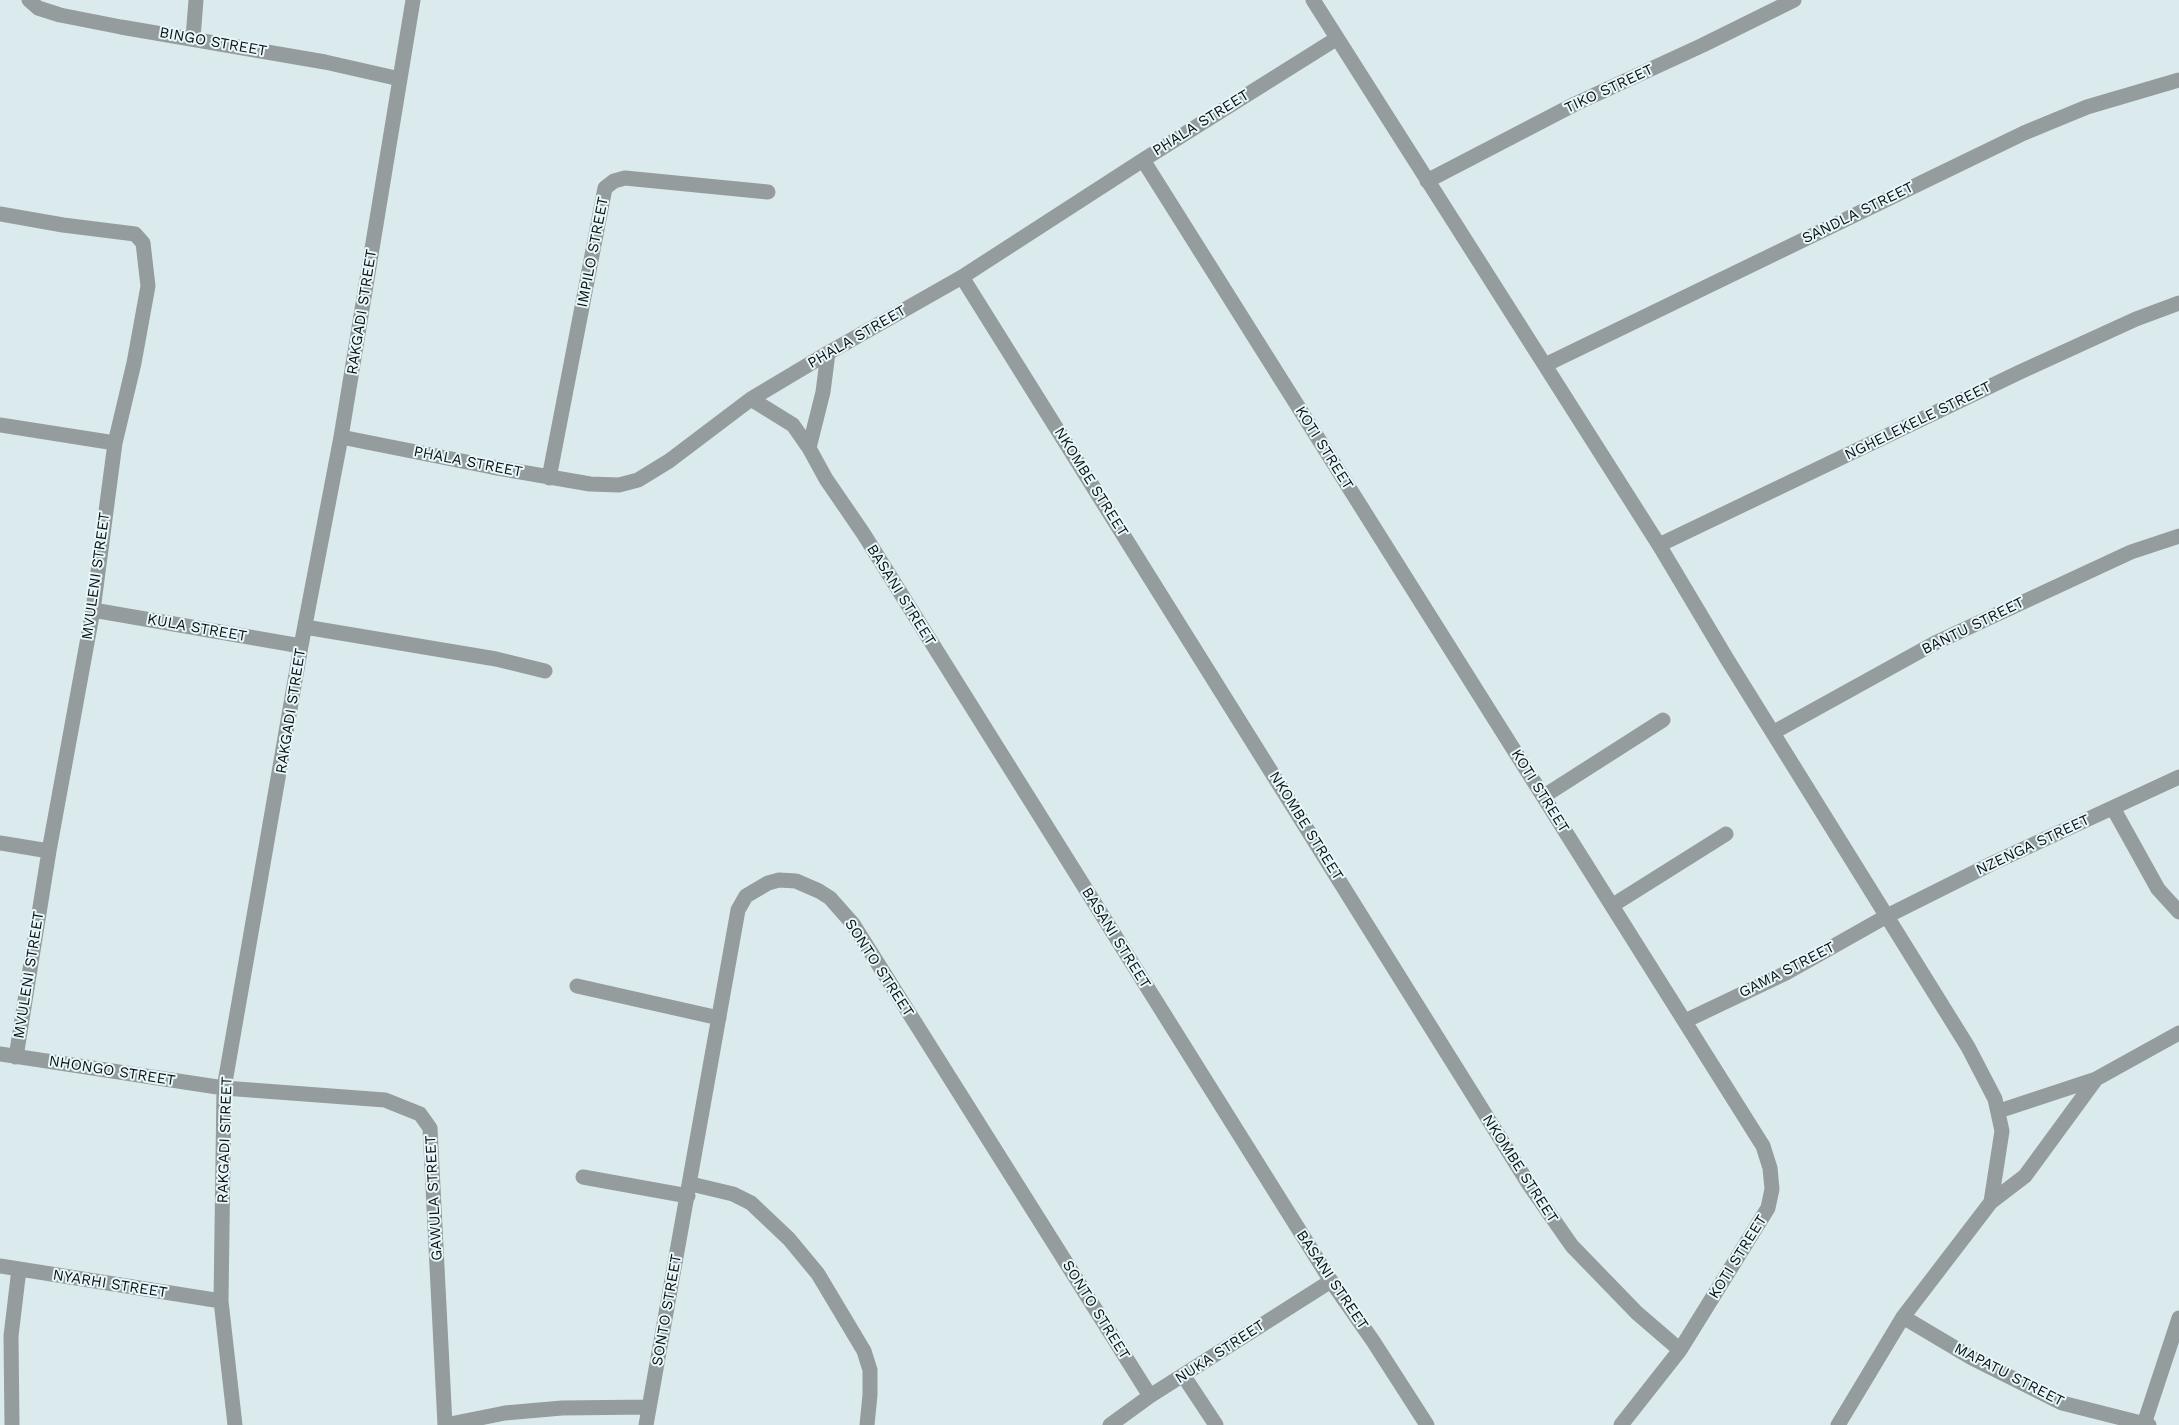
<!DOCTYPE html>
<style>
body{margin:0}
canvas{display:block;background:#dbeaed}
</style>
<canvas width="2179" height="1425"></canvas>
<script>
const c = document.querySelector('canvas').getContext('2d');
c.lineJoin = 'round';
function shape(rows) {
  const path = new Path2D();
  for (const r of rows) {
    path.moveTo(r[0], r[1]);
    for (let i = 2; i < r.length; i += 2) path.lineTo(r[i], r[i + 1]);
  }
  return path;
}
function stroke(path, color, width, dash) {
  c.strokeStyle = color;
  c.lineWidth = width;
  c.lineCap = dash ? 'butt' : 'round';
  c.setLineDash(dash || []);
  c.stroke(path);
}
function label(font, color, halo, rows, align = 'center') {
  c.font = font + ' "Work Sans",sans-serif';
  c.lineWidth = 4;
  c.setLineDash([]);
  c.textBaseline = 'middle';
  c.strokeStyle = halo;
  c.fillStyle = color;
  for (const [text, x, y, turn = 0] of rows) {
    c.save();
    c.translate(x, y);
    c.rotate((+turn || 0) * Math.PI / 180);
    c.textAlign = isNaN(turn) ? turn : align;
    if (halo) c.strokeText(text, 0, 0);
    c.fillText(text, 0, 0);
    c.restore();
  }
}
stroke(shape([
 [29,0,38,8,60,15,121,27,325,62,400,79],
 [1313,0,1659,545,1727,659,1968,1047,1995,1099,2002,1131,1991,1202,1903,1317,1838,1425],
 [193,38,196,0],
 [1143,160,1763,1146,1770,1168,1772,1189,1768,1208,1680,1350,1621,1425],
 [1427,181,1575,104,1703,45,1794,0],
 [0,214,63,225,135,234,143,243,148,286,134,363,115,443,93,610,49,851,16,1057],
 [962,277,1530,1186,1572,1246,1637,1313,1680,1350],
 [1545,365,2024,133,2087,107,2179,80],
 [751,399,793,425,809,448,826,479,863,533,1331,1281,1373,1341,1427,1425],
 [0,425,115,443],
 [341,437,492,467,590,484,619,485,638,480,669,461,751,399,828,353,962,277,1143,160,1336,39],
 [809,448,823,392,828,353],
 [549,478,605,188,614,181,625,178,768,192],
 [1659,545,2020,372,2136,319,2179,303],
 [93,610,301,646],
 [305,627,496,659,545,671],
 [1774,732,1935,643,2131,552,2179,536],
 [1544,796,1663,720],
 [2113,808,2158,889,2179,912],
 [0,843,49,851],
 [1613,905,1726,834],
 [577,986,719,1018],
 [1685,1021,1786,973,1887,916,1993,863,2179,777],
 [0,1054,224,1088,385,1100,420,1114,430,1128,445,1425],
 [1999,1111,2096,1079,2179,1033],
 [583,1177,688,1196],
 [691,1184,733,1194,751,1203,789,1239,818,1274,864,1351,870,1370,870,1395,867,1425],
 [1991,1202,2025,1176,2096,1079],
 [0,1266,221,1301],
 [1903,1317,1972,1358,2062,1403,2149,1425],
 [1183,1375,1216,1425],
 [2144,1424,2179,1318],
 [12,1425,11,1336,19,1269],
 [235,1425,221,1301,224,1088,301,646,341,437,413,0],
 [445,1425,505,1413,562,1408,649,1407],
 [646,1425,738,910,746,896,768,883,779,880,796,881,819,891,830,898,853,924,1150,1396],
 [1110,1425,1150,1396,1331,1281]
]), '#959c9d', 15);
label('15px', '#0b1011', '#e8f7fb', [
 ["BINGO STREET",213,42,10],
 ["TIKO STREET",1609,89,-25],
 ["PHALA STREET",1201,123,-32],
 ["SANDLA STREET",1858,213,-26],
 ["IMPILO STREET",593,252,-79],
 ["RAKGADI STREET",362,312,-81],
 ["PHALA STREET",857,337,-30],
 ["NGHELEKELE STREET",1918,421,-26],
 ["KOTI STREET",1324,448,58],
 ["PHALA STREET",468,462,11],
 ["NKOMBE STREET",1091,482,58],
 ["MVULENI STREET",96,576,-82],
 ["BASANI STREET",901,595,58],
 ["BANTU STREET",1973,626,-26],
 ["KULA STREET",197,628,10],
 ["RAKGADI STREET",291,711,-81],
 ["KOTI STREET",1540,791,58],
 ["NKOMBE STREET",1306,826,58],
 ["NZENGA STREET",2033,845,-25],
 ["BASANI STREET",1116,938,58],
 ["SONTO STREET",879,968,57],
 ["GAMA STREET",1787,970,-27],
 ["MVULENI STREET",29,975,-81],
 ["NHONGO STREET",112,1071,9],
 ["RAKGADI STREET",225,1140,-88],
 ["NKOMBE STREET",1520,1169,57],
 ["GAWULA STREET",434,1198,-93],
 ["KOTI STREET",1738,1257,-58],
 ["BASANI STREET",1332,1280,56],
 ["NYARHI STREET",110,1284,9],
 ["SONTO STREET",667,1310,-80],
 ["SONTO STREET",1096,1310,58],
 ["NUKA STREET",1220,1352,-33],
 ["MAPATU STREET",2009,1375,27]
]);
</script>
